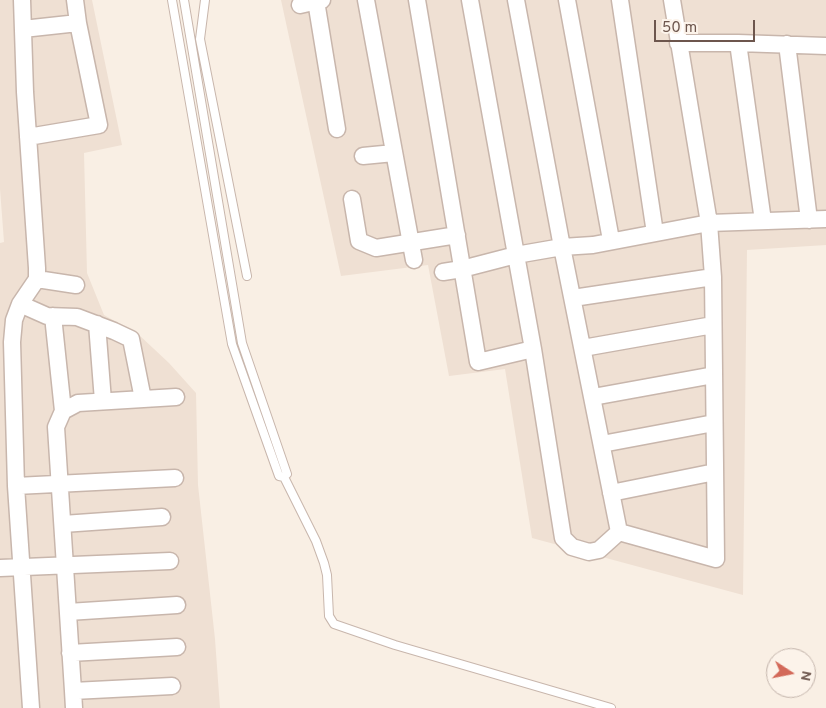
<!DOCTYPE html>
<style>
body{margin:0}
#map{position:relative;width:826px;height:708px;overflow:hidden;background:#f9efe4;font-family:Overpass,sans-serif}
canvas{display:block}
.north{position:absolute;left:766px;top:648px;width:50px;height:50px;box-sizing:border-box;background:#fcf3ea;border:1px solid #c3b4ab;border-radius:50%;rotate:101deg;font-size:14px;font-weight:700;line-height:20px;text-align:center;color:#6d564d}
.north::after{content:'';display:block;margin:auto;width:18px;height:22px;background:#d36959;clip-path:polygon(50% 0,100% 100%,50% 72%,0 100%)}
.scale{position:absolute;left:654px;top:20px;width:101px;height:22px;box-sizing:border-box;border:2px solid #6d564d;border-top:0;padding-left:6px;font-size:15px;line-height:18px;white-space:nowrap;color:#6d564d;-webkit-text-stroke:4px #fcf3ea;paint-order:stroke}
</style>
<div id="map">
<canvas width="826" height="708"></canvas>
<div class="north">N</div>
<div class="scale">50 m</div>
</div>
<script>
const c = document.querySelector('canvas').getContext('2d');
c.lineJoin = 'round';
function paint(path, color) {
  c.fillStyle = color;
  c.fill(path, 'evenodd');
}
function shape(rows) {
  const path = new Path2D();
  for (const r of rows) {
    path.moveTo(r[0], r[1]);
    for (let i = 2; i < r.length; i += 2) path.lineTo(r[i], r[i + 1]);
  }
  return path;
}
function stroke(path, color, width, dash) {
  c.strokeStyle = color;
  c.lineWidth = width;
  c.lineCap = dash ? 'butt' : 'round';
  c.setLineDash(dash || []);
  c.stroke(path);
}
paint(shape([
 [0,0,92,0,122,145,84,153,87,273,104,315,138,334,169,363,196,393,198,485,215,639,220,708,0,708,0,243,4,242,0,189],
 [281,0,826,0,826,245,747,250,743,595,532,538,505,369,449,376,428,265,341,276]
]), '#efe0d3');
const lane = shape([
 [172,0,232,344,279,476,284,477,287,474,242,343,184,0],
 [205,0,200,39,247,276],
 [284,477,316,541,324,563,327,575,329,616,334,624,395,645,611,708]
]);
const street = shape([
 [22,0,25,92,37,268,37,279,20,304,14,320,12,342,16,486,31,708],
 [75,0,78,23],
 [366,0,414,260],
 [417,0,478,362,533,349],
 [470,0,533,349,563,538,572,547,589,552,599,550,619,532],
 [516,0,562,247,619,532],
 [567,0,611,240],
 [620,0,655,233],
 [316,1,337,129],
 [300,5,322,0],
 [23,29,78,23,99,125,28,137],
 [678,43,738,43,826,46],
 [738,43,763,221],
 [787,44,809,220],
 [363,156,394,153],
 [352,199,359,241,376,248,457,235],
 [443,272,462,269,516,255,562,247,593,245,709,223,826,219],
 [37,279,76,285],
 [573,298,713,277],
 [20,304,47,316,77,317,114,331,131,339,143,399],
 [53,316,63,411],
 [97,324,103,401],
 [583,348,713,325],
 [593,397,714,375],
 [602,444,714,423],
 [16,486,175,478],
 [611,493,715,472],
 [63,524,162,517],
 [619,532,716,559,713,277,709,223,672,0],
 [0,568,170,561],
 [68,612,177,605],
 [70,653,177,647],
 [172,686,73,691,56,427,63,411,78,403,176,397],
 [73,691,74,708]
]);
stroke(lane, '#c8b6ac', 10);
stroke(street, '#c8b6ac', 19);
stroke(lane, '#fff', 8);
stroke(street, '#fff', 16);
</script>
